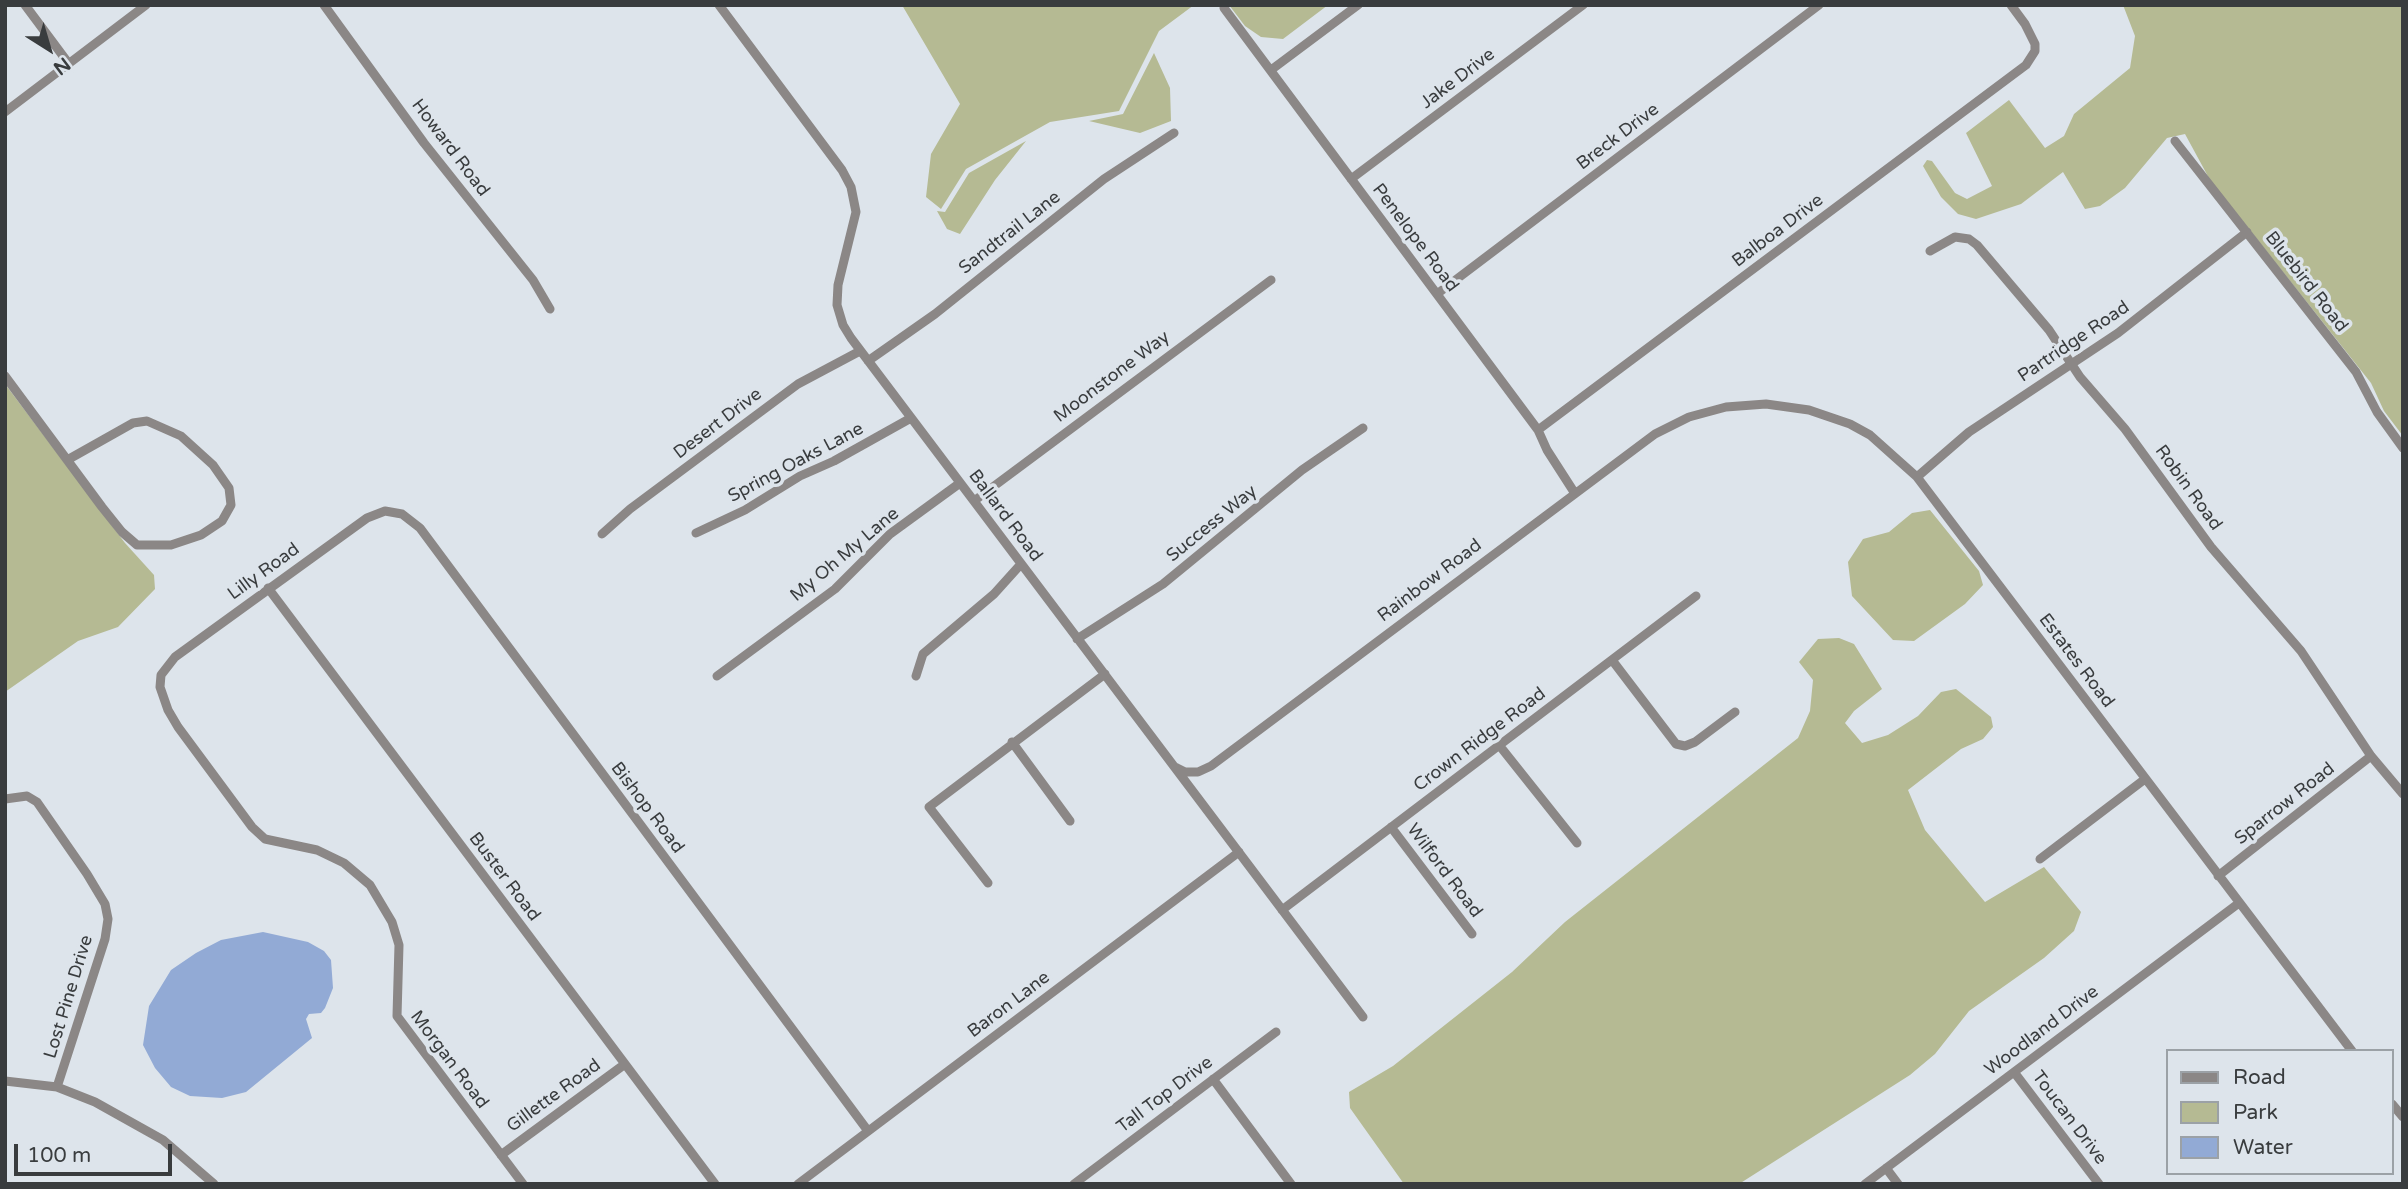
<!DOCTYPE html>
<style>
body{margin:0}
#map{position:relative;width:2408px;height:1189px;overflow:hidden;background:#dde4eb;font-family:"Varela Round",sans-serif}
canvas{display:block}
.frame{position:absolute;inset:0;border:7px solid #393c3e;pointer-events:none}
.legend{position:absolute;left:2166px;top:1049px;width:228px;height:126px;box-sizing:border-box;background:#dde4eb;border:2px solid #9ba1a6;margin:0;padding:9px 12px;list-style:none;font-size:21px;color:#393c3e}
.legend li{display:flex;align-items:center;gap:14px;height:35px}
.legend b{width:35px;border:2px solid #9ba1a6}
.north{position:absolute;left:14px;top:14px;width:70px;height:70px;-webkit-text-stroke:5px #dde4eb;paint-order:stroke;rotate:143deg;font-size:19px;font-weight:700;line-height:28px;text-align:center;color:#393c3e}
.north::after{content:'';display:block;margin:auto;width:24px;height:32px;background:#393c3e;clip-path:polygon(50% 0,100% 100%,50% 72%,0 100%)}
.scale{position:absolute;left:14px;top:1144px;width:158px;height:32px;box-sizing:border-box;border:4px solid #393c3e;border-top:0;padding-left:9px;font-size:21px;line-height:24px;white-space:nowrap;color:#393c3e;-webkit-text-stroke:5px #dde4eb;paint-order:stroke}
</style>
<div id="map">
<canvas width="2408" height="1189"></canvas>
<div class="frame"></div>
<ul class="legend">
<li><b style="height:9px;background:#8b8786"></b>Road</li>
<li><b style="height:19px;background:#b5ba93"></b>Park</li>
<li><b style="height:19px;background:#92aad5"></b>Water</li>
</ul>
<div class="north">N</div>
<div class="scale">100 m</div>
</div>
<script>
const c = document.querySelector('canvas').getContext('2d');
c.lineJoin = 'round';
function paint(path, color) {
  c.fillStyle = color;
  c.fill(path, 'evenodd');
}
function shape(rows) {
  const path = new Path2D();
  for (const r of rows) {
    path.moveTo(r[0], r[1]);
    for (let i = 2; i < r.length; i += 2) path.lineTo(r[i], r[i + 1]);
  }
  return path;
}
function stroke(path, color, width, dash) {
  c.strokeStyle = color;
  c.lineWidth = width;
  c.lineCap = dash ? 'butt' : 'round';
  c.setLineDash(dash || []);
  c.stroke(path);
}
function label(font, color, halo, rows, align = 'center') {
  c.font = font + ' "Varela Round",sans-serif';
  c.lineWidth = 7;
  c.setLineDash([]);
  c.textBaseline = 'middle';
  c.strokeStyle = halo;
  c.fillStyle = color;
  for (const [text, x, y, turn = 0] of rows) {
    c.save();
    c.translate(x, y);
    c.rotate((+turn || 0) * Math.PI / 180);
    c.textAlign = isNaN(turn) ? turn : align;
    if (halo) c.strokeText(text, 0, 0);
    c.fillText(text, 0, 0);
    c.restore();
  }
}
paint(shape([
 [902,5,1194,5,1159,31,1119,111,1050,122,966,169,941,209,926,197,931,154,960,104],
 [1229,5,1328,5,1283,39,1261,37,1245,26],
 [2123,5,2403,5,2403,436,2384,411,2371,383,2210,180,2185,134,2167,138,2125,188,2100,206,2085,209,2063,172,2021,204,1976,219,1958,214,1941,197,1923,166,1927,160,1932,161,1955,193,1967,199,1992,186,1966,133,2009,100,2045,148,2064,136,2074,114,2130,68,2135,36],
 [1154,53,1170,88,1171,121,1140,133,1089,121,1123,114],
 [1026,141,995,180,960,234,947,229,937,211,945,212,969,173],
 [5,384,125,543,154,575,155,589,118,627,78,641,5,692],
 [1930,510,1979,571,1983,585,1965,604,1914,641,1893,640,1852,596,1848,562,1863,539,1889,532,1912,513],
 [1839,638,1854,644,1882,689,1854,711,1845,723,1862,743,1888,735,1918,716,1941,692,1956,689,1991,717,1993,727,1983,739,1961,749,1908,790,1925,830,1985,902,2044,867,2081,912,2074,931,2044,958,1969,1011,1935,1054,1910,1075,1739,1184,1404,1184,1350,1108,1349,1092,1393,1066,1512,972,1565,922,1798,738,1810,711,1813,680,1799,662,1818,639]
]), '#b5ba93');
paint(shape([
 [263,932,308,942,324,951,331,960,333,988,325,1008,321,1013,309,1014,306,1019,312,1038,246,1092,222,1098,190,1096,171,1087,155,1068,143,1045,149,1006,171,970,196,953,221,940]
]), '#92aad5');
stroke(shape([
 [25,5,69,64],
 [324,5,424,143,533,280,550,309],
 [719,5,842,170,851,187,856,212,838,285,837,305,843,325,851,338,1363,1017],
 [1224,8,1538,430,1547,450,1574,492],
 [1271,70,1358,5],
 [5,112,146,5],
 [2175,141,2356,372,2377,412,2403,448],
 [1351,179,1583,5],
 [1930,251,1955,237,1969,239,1977,245,2049,330,2080,377,2125,429,2211,547,2301,651,2371,756,2403,794],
 [1437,294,1819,5],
 [868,361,935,314,1104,179,1174,133],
 [5,376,102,507,122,532,137,545,171,545,201,535,222,521,231,505,229,488,213,465,181,436,147,421,133,423,69,459],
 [1538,430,2026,65,2035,51,2035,44,2025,24,2011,5],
 [1917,477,1969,432,2118,333,2247,232],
 [974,501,1271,280],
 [696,533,745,510,800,476,834,461,911,418],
 [602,534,630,509,798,384,860,351],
 [268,588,715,1184],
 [1077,639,1163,584,1302,470,1363,428],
 [1612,660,1676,744,1685,746,1695,742,1735,712],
 [717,676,835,589,890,534,960,483],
 [916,676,923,654,994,594,1021,564],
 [1012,742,1070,821],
 [1499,745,1577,843],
 [1175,767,1185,772,1198,772,1211,766,1655,434,1689,417,1726,407,1766,404,1809,410,1850,424,1870,435,1917,477,2352,1051],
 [5,799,27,796,37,802,87,874,105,904,108,919,105,939,57,1087],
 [1391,827,1472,934],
 [2040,859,2145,779],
 [2218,876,2371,756],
 [988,883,929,807,1105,674],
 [1282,910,1696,596],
 [2014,1072,2099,1184],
 [1213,1079,1291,1184],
 [5,1081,57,1087,95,1102,163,1140,214,1184],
 [2392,1104,2403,1117],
 [501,1155,625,1064],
 [1886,1168,1898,1184],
 [523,1184,397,1016,399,945,392,922,370,885,344,863,317,850,265,839,252,827,178,727,168,710,160,687,161,675,175,657,367,518,385,511,402,514,420,528,868,1131],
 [798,1184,1239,852],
 [1074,1184,1276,1032],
 [1865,1184,2239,903]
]), '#8b8786', 9);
label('18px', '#393c3e', '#dde4eb', [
 ["Jake Drive",1458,79,-37],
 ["Breck Drive",1618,137,-37],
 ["Howard Road",450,148,53],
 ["Balboa Drive",1778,231,-37],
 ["Sandtrail Lane",1010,233,-38],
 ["Penelope Road",1415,238,53],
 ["Bluebird Road",2306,282,52],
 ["Partridge Road",2074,342,-34],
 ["Moonstone Way",1112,377,-37],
 ["Desert Drive",718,424,-37],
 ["Spring Oaks Lane",796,463,-28],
 ["Robin Road",2188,488,54],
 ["Ballard Road",1005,516,53],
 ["Success Way",1212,524,-39],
 ["My Oh My Lane",845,555,-40],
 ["Lilly Road",264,572,-36],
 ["Rainbow Road",1430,581,-37],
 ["Estates Road",2076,661,53],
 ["Crown Ridge Road",1480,740,-37],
 ["Sparrow Road",2285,804,-38],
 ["Bishop Road",647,808,53],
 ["Wilford Road",1444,871,53],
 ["Buster Road",504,877,53],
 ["Lost Pine Drive",69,997,-73],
 ["Baron Lane",1009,1005,-37],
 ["Woodland Drive",2042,1031,-37],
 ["Morgan Road",449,1060,53],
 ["Tall Top Drive",1165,1095,-37],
 ["Gillette Road",554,1096,-36],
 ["Toucan Drive",2069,1118,53]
]);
</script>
